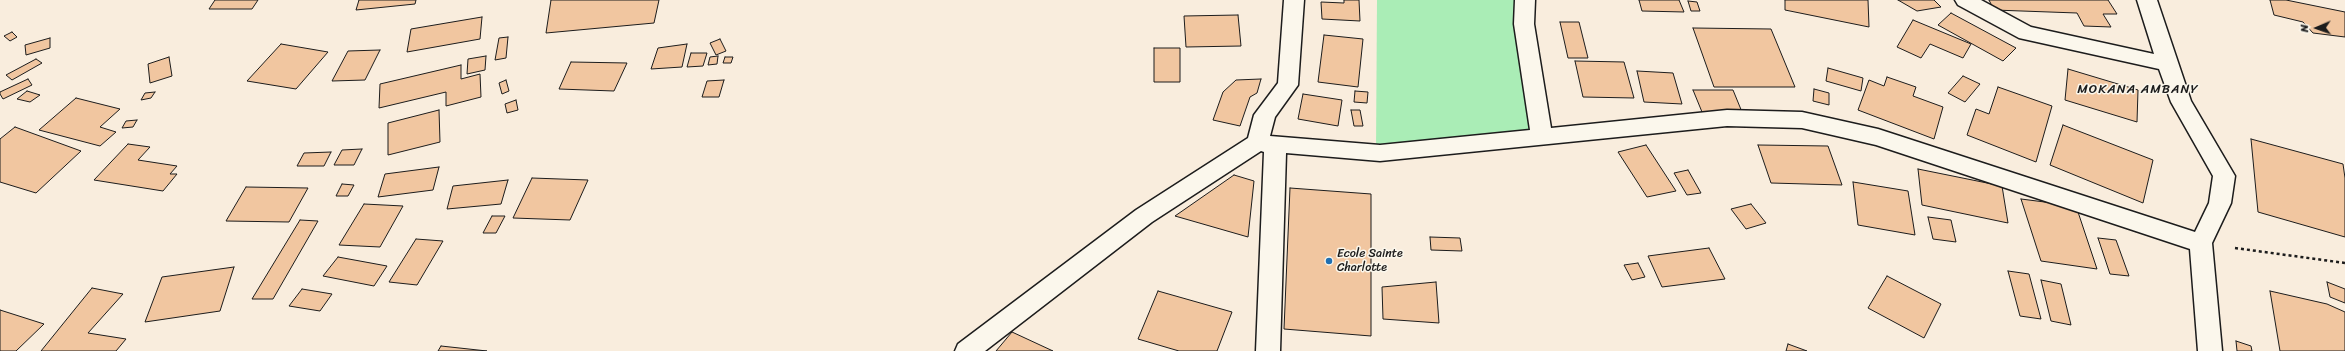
<!DOCTYPE html>
<style>
body{margin:0}
#map{position:relative;width:2345px;height:351px;overflow:hidden;background:#f9eddd;font-family:Sriracha,sans-serif}
canvas{display:block}
.north{position:absolute;left:2297px;top:8px;width:40px;height:40px;-webkit-text-stroke:3px #fbf7ec;paint-order:stroke;rotate:268deg;font-size:11px;font-weight:700;line-height:16px;text-align:center;color:#1c1c1c}
.north::after{content:'';display:block;margin:auto;width:14px;height:18px;background:#1c1c1c;clip-path:polygon(50% 0,100% 100%,50% 72%,0 100%)}
</style>
<div id="map">
<canvas width="2345" height="351"></canvas>
<div class="north">N</div>
</div>
<script>
const c = document.querySelector('canvas').getContext('2d');
c.lineJoin = 'round';
function paint(path, color) {
  c.fillStyle = color;
  c.fill(path, 'evenodd');
}
function shape(rows) {
  const path = new Path2D();
  for (const r of rows) {
    path.moveTo(r[0], r[1]);
    for (let i = 2; i < r.length; i += 2) path.lineTo(r[i], r[i + 1]);
  }
  return path;
}
function stroke(path, color, width, dash) {
  c.strokeStyle = color;
  c.lineWidth = width;
  c.lineCap = dash ? 'butt' : 'round';
  c.setLineDash(dash || []);
  c.stroke(path);
}
function label(font, color, halo, rows, align = 'center') {
  c.font = font + ' Sriracha,sans-serif';
  c.lineWidth = 3;
  c.setLineDash([]);
  c.textBaseline = 'middle';
  c.strokeStyle = halo;
  c.fillStyle = color;
  for (const [text, x, y, turn = 0] of rows) {
    c.save();
    c.translate(x, y);
    c.rotate((+turn || 0) * Math.PI / 180);
    c.textAlign = isNaN(turn) ? turn : align;
    if (halo) c.strokeText(text, 0, 0);
    c.fillText(text, 0, 0);
    c.restore();
  }
}
paint(shape([
 [1377,0,1518,0,1533,130,1376,150]
]), '#aaedb6');
const building = shape([
 [215,0,258,0,252,9,209,9,215,0],
 [359,0,416,0,415,4,356,10,359,0],
 [551,0,659,0,654,23,546,33,551,0],
 [1344,0,1359,0,1360,21,1322,19,1321,2,1344,3,1344,0],
 [1639,0,1679,0,1684,12,1642,11,1639,0],
 [1785,0,1868,0,1869,27,1785,10,1785,0],
 [1898,0,1934,0,1941,7,1917,11,1898,0],
 [1989,0,2108,0,2117,14,2103,14,2111,27,2084,26,2077,13,1994,10,1989,0],
 [2270,0,2286,0,2345,12,2345,37,2313,33,2303,22,2274,15,2270,0],
 [1688,1,1697,2,1700,11,1691,11,1688,1],
 [1951,13,2016,48,2003,61,1938,25,1951,13],
 [1238,15,1241,46,1186,47,1184,16,1238,15],
 [482,17,480,39,407,52,411,29,482,17],
 [1913,20,1971,44,1963,58,1930,44,1921,58,1897,47,1913,20],
 [1560,22,1579,22,1588,58,1568,58,1560,22],
 [1693,28,1771,29,1795,87,1714,87,1693,28],
 [12,32,17,37,10,41,4,36,12,32],
 [1324,35,1363,39,1358,87,1318,82,1324,35],
 [508,37,506,58,495,60,499,38,508,37],
 [50,38,50,48,26,55,25,45,50,38],
 [720,39,726,51,716,55,710,43,720,39],
 [281,44,328,52,296,89,247,81,281,44],
 [687,44,682,67,651,69,658,48,687,44],
 [1154,48,1180,48,1180,82,1154,82,1154,48],
 [380,50,365,80,332,81,348,51,380,50],
 [691,53,707,53,703,66,687,67,691,53],
 [486,56,485,70,467,74,468,59,486,56],
 [718,56,717,64,708,65,710,57,718,56],
 [169,57,172,76,150,83,148,64,169,57],
 [725,57,733,57,731,63,723,63,725,57],
 [36,59,42,63,12,80,6,75,36,59],
 [1575,61,1624,62,1634,98,1583,97,1575,61],
 [571,62,627,63,614,91,559,89,571,62],
 [461,65,461,79,480,74,481,97,446,106,446,92,379,108,380,84,461,65],
 [1828,68,1863,78,1861,91,1826,81,1828,68],
 [2068,69,2138,90,2137,122,2065,100,2068,69],
 [1637,71,1673,73,1682,104,1644,102,1637,71],
 [1963,76,1980,84,1965,102,1948,93,1963,76],
 [1887,77,1916,87,1913,96,1943,107,1934,139,1858,110,1869,80,1884,86,1887,77],
 [28,79,32,85,3,99,0,94,0,92,28,79],
 [1261,79,1257,93,1250,97,1240,126,1213,120,1223,92,1236,80,1261,79],
 [506,80,509,91,502,94,499,83,506,80],
 [724,80,719,97,702,97,707,81,724,80],
 [1998,87,2052,106,2036,162,1967,135,1976,109,1989,114,1998,87],
 [1814,89,1829,93,1829,105,1813,101,1814,89],
 [1693,90,1733,90,1742,112,1702,112,1693,90],
 [27,91,40,95,30,102,17,99,27,91],
 [1355,91,1368,92,1367,103,1354,102,1355,91],
 [155,92,151,98,141,100,145,93,155,92],
 [1303,94,1342,100,1338,126,1298,119,1303,94],
 [76,98,120,109,100,127,116,132,100,146,39,130,76,98],
 [516,100,518,110,507,113,505,104,516,100],
 [439,110,440,142,388,155,388,123,439,110],
 [1351,110,1360,110,1363,126,1354,126,1351,110],
 [137,120,133,127,122,128,126,121,137,120],
 [2063,125,2153,160,2143,203,2050,165,2063,125],
 [15,127,81,151,36,193,0,182,0,139,15,127],
 [2251,139,2343,164,2345,178,2345,237,2258,212,2251,139],
 [128,144,150,147,138,160,177,166,170,174,177,174,163,191,94,180,128,144],
 [1646,145,1676,191,1647,197,1618,152,1646,145],
 [1758,145,1828,146,1842,185,1771,183,1758,145],
 [362,149,354,165,334,165,342,150,362,149],
 [331,152,324,166,297,166,304,153,331,152],
 [439,167,433,190,378,197,385,174,439,167],
 [1918,169,2002,186,2008,223,1922,205,1918,169],
 [1688,170,1701,193,1687,195,1674,173,1688,170],
 [1234,175,1254,181,1248,237,1175,216,1234,175],
 [532,178,588,180,570,220,513,218,532,178],
 [508,180,501,204,447,209,453,186,508,180],
 [1853,182,1908,191,1915,235,1858,225,1853,182],
 [342,184,354,185,348,196,336,196,342,184],
 [246,187,308,188,289,222,226,221,246,187],
 [1290,188,1371,194,1371,336,1284,329,1290,188],
 [2021,199,2076,206,2097,269,2041,261,2021,199],
 [364,204,403,206,380,247,339,245,364,204],
 [1751,204,1766,223,1746,229,1731,209,1751,204],
 [492,216,505,216,496,233,483,233,492,216],
 [1928,217,1951,220,1956,242,1933,239,1928,217],
 [300,220,318,221,273,299,252,299,300,220],
 [1430,237,1460,238,1462,251,1431,250,1430,237],
 [2098,238,2116,240,2129,276,2110,274,2098,238],
 [416,239,443,241,417,285,389,282,416,239],
 [1709,248,1725,279,1662,287,1648,256,1709,248],
 [338,257,387,266,374,286,323,276,338,257],
 [1638,263,1645,277,1632,280,1624,265,1638,263],
 [234,267,220,311,145,322,162,277,234,267],
 [2008,271,2029,274,2041,319,2020,316,2008,271],
 [1887,276,1941,304,1924,338,1868,308,1887,276],
 [2041,280,2061,284,2071,325,2051,321,2041,280],
 [1436,282,1439,323,1383,319,1382,287,1436,282],
 [2327,282,2345,289,2345,303,2330,297,2327,282],
 [92,288,123,294,88,333,126,339,116,351,41,351,92,288],
 [302,289,332,294,320,311,289,306,302,289],
 [1158,291,1232,312,1217,351,1179,351,1138,339,1158,291],
 [2270,291,2327,304,2345,312,2345,351,2280,351,2270,291],
 [0,310,44,324,16,351,0,351,0,310],
 [1012,332,1053,351,996,351,1012,332],
 [2236,341,2251,346,2252,351,2237,351,2236,341],
 [1788,344,1807,351,1786,351,1788,344],
 [441,346,487,351,438,351,441,346]
]);
paint(building, '#f1c6a0');
stroke(building, '#1c1c1c', 1);
const minor = shape([
 [1284,0,1304,0,1298,85,1275,117,1270,136,1380,145,1530,130,1514,24,1515,0,1535,0,1534,24,1551,128,1727,110,1802,112,1878,129,2195,232,2209,203,2213,176,2171,102,2159,69,2019,38,1958,5,1955,0,1981,0,2031,27,2154,54,2137,0,2157,0,2191,101,2235,176,2231,203,2212,243,2222,351,2198,351,2190,249,1876,145,1802,128,1727,126,1380,161,1286,153,1280,351,1256,351,1264,152,1261,151,1152,222,985,351,955,351,958,344,1136,210,1248,138,1254,115,1278,83,1284,0]
]);
stroke(minor, '#1c1c1c', 3);
stroke(shape([
 [2235,248,2345,263]
]), '#1c1c1c', 2.5, [3, 3]);
paint(minor, '#fbf7ec');
for (const [x, y, r, color] of [
 [1329,261,4,"#1f6fb2"]
]) {
  const dot = new Path2D();
  dot.arc(x, y, r, 0, 2 * Math.PI);
  c.fillStyle = color;
  c.fill(dot);
  stroke(dot, '#fbf7ec', 1.5);
}
label('12px', '#1c1c1c', '#fbf7ec', [
 ["Ecole Sainte",1337,254],
 ["Charlotte",1337,268]
], 'left');
c.letterSpacing = '1px';
label('13px', '#1c1c1c', '#fbf7ec', [
 ["MOKANA AMBANY",2138,90]
]);
c.letterSpacing = '0px';
</script>
